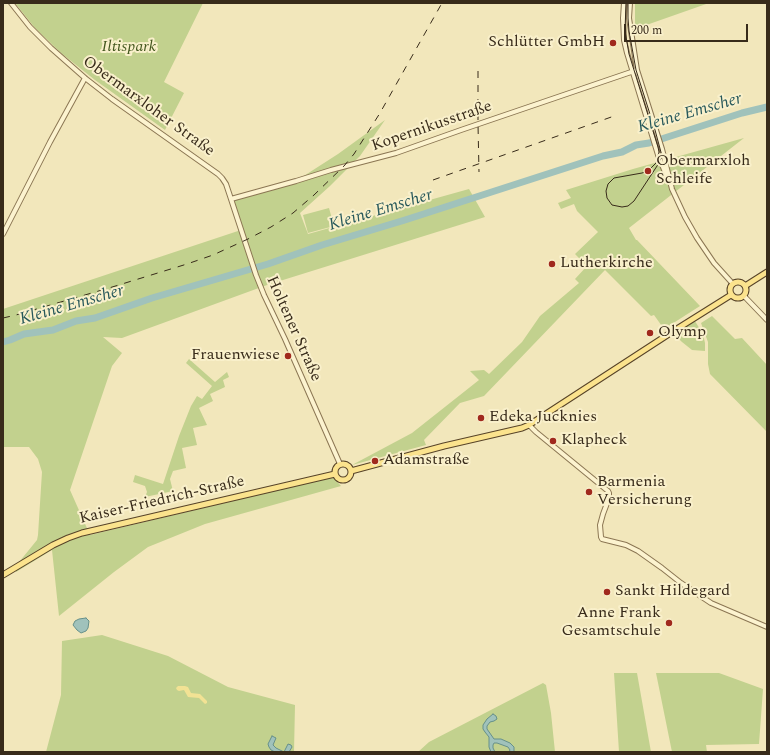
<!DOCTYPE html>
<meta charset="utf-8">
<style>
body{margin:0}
#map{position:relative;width:770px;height:755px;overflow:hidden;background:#f2e7bb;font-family:Spectral,serif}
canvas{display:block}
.frame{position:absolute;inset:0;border:4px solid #382b1a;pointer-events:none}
.scale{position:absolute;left:624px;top:24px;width:124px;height:18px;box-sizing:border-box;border:2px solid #382b1a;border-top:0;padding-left:5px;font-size:12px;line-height:14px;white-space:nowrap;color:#382b1a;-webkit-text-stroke:3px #f9f0cb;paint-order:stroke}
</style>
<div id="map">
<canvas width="770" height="755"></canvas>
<div class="frame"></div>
<div class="scale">200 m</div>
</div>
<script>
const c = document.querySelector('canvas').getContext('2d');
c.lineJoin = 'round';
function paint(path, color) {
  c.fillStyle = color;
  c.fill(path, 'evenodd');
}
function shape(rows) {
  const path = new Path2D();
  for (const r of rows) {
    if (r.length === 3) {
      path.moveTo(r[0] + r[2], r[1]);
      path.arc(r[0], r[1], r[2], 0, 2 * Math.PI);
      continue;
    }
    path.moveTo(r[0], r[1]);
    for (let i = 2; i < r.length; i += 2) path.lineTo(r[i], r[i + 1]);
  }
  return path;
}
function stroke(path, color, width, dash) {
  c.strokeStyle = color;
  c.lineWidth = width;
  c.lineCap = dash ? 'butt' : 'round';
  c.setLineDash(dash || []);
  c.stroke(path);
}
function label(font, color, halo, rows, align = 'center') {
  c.font = font + ' Spectral,serif';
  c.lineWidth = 4;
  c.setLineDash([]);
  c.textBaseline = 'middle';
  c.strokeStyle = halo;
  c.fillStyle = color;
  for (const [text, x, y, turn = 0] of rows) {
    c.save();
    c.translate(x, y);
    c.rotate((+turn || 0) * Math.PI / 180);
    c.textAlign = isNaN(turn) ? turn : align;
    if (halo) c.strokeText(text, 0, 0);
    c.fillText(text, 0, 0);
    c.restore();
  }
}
paint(shape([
 [15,3,203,3,164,82,184,93,165,130,95,80,61,53,35,28],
 [635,3,709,3,635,29],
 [385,120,360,156,330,186,300,213,308,234,469,189,485,217,267,285,122,338,103,337,122,353,112,366,70,490,90,535,333,477,341,486,205,524,148,547,114,572,59,616,52,550,16,572,15,567,37,540,38,535,42,472,38,459,29,447,3,447,3,407,4,404,3,403,3,309,241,230,231,199,296,181,338,154],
 [744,138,629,228,636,240,637,240,700,306,664,329,654,315,651,316,605,270,484,396,460,403,424,440,426,445,352,465,412,433,479,380,470,371,484,370,489,374,522,342,540,316,579,283,575,279,587,266,575,254,598,232,577,211,574,204,561,209,558,203,571,198,566,190,633,169],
 [329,208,334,226,308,233,303,215],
 [712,316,735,339,742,338,767,365,767,432,710,374,708,364,708,342,701,323],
 [693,318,703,334,705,343,705,351,692,350,682,342,672,332],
 [189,359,215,382,227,372,229,377,223,380,225,387,210,394,213,401,199,408,207,425,193,428,197,445,182,448,186,468,173,471,170,479,173,491,145,497,147,492,145,486,133,482,135,475,163,484,179,436,191,406,197,396,202,399,212,386,186,363],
 [102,635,168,656,228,687,295,705,294,752,46,752,61,695,62,641],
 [614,673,637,673,651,752,619,752],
 [656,673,719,673,763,689,759,744,706,745,707,752,672,752],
 [543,683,546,685,551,713,555,752,418,752,429,742]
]), '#c2d18e');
paint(shape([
 [178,686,185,686,188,687,191,693,200,694,207,701,207,703,205,704,199,698,188,697,184,690,179,691,177,690,176,688]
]), '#f2e294');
const water = shape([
 [86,618,89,621,88,628,86,631,81,633,77,630,73,625,75,621,79,619,86,618],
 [493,714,496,716,497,719,494,721,490,722,487,726,487,729,494,739,501,739,510,743,514,747,514,752,509,752,510,750,508,747,497,743,494,743,493,745,493,748,495,752,491,752,489,747,489,737,485,732,483,729,483,725,487,719,493,714],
 [272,736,276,738,273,745,276,748,284,752,288,744,291,745,292,747,289,752,275,752,271,750,269,747,268,744,272,736]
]);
paint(water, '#a0c2bb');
stroke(water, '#66908a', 1);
stroke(shape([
 [3,342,10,340,24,334,53,330,76,321,95,318,152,298,268,264,322,245,405,220,603,156,622,152,636,145,649,143,742,113,767,107]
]), '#a0c2bb', 7);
const minor = shape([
 [11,3,30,27,51,48,85,78,112,99,218,174,222,178,226,184,230,196,256,275,264,295,285,339,340,464],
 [624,3,623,18,624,40,627,53,658,155,667,177],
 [630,3,629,18,637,70,662,149,672,189,685,217,697,238,714,263,733,284],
 [231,199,296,181,331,170,396,153,461,130,637,70],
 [3,234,50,142,85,78],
 [744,296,767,320],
 [529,425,536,432,608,491,609,493,609,498,603,514,600,525,601,537,602,539,626,545,638,551,662,568,681,583,711,603,767,627]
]);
const major = shape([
 [738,290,8],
 [745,286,767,272],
 [343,472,8],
 [351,471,444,446,522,428,529,425,672,332,731,295],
 [3,575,53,545,68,538,82,533,335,474]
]);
stroke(minor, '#8b7653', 6);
stroke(major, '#574328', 7);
stroke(minor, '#fcf3cf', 4);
stroke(major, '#fbe38d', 5);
stroke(shape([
 [626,3,625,31,629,54,658,147,659,152,656,163,648,171,642,173,614,178,608,184,606,191,607,198,612,205,622,207,628,206,634,201,659,163,662,156,655,130,636,70,629,31,628,18,628,3]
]), '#382b1a', 1);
stroke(shape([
 [478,71,478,124,479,172],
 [433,180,617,115],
 [3,318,16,315,109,288,187,264,213,255,248,239,271,227,293,213,314,195,344,166,354,154,380,113,442,3]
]), '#382b1a', 1, [7, 7]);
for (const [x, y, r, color] of [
 [613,43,4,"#a0291d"],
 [648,171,4,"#a0291d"],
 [552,264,4,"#a0291d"],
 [650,333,4,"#a0291d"],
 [288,356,4,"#a0291d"],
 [481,418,4,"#a0291d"],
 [553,441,4,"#a0291d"],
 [375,461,4,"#a0291d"],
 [589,492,4,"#a0291d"],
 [607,592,4,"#a0291d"],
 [669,623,4,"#a0291d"]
]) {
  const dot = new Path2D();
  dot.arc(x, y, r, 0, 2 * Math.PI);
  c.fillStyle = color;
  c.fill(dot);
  stroke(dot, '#f9f0cb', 1.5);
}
label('16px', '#382b1a', '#f9f0cb', [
 ["Schlütter GmbH",605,43,"right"],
 ["Obermarxloh",656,162],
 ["Schleife",656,180],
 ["Lutherkirche",560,264],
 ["Olymp",658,333],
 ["Frauenwiese",280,356,"right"],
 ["Edeka Jucknies",489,418],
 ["Klapheck",561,441],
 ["Adamstraße",383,461],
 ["Barmenia",597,483],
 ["Versicherung",597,501],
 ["Sankt Hildegard",615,592],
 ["Anne Frank",661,614,"right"],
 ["Gesamtschule",661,632,"right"]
], 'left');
label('italic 16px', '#43571e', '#f9f0cb', [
 ["Iltispark",129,48]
]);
label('16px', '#382b1a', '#f9f0cb', [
 ["Obermarxloher Straße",148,107,36],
 ["Kopernikusstraße",432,127,-19],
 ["Holtener Straße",293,329,66],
 ["Kaiser-Friedrich-Straße",162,501,-13]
]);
label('italic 17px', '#27585a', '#f9f0cb', [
 ["Kleine Emscher",690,114,-16],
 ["Kleine Emscher",381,211,-17],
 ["Kleine Emscher",72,306,-16]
]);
</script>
